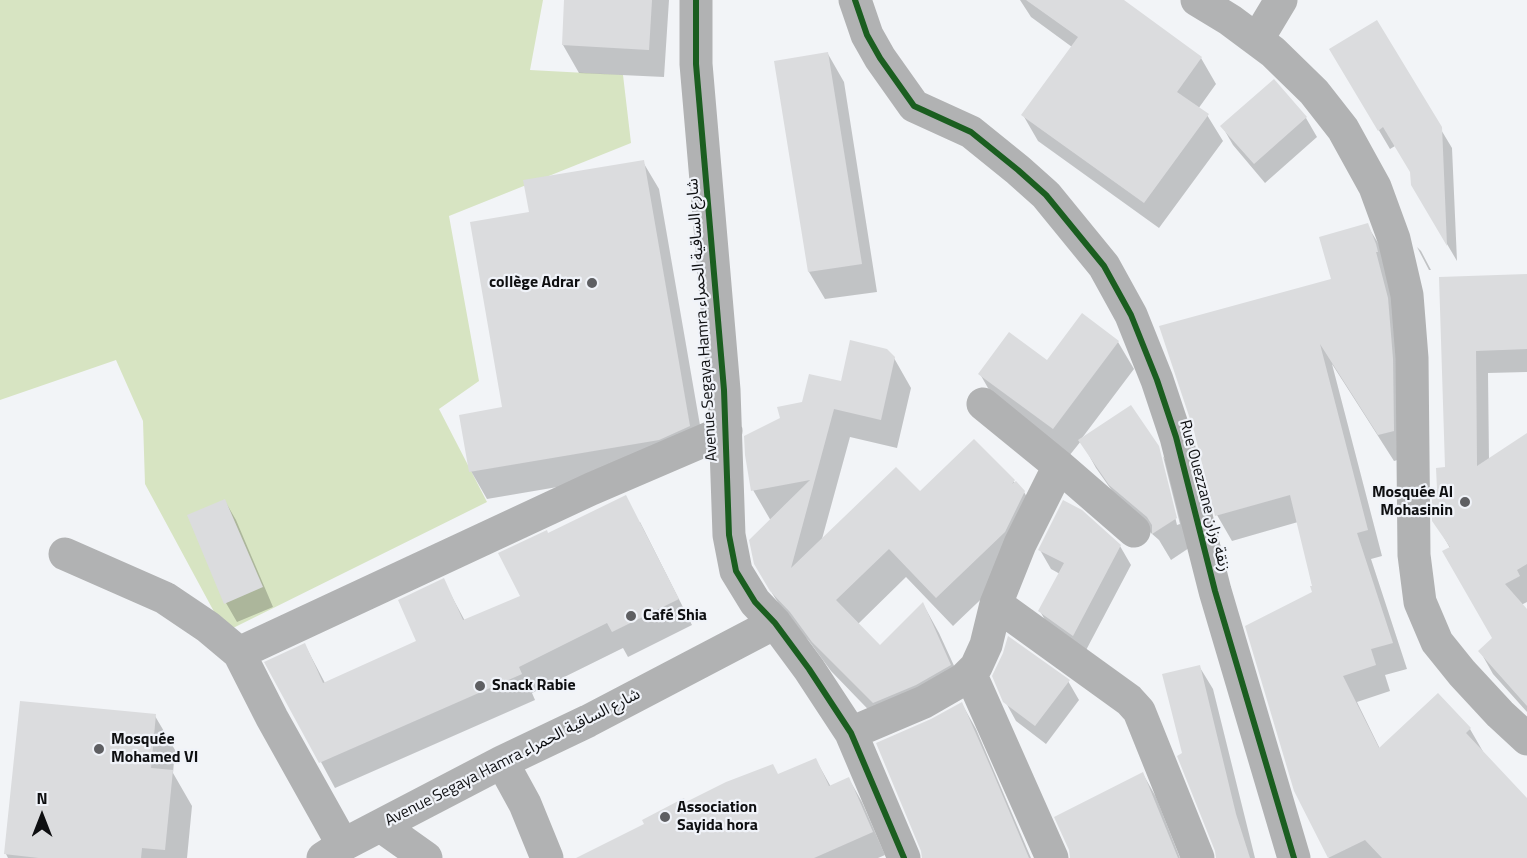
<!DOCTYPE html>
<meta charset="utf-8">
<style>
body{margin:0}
#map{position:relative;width:1527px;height:858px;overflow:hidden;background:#f2f4f7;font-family:"Titillium Web",sans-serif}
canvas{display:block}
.north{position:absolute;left:12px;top:786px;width:60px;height:60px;-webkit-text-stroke:4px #f0f3f9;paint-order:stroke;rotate:0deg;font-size:16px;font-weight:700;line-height:24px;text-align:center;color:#0e0f11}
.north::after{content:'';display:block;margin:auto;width:21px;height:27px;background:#0e0f11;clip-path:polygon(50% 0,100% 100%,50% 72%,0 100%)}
</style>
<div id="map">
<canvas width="1527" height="858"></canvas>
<div class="north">N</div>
</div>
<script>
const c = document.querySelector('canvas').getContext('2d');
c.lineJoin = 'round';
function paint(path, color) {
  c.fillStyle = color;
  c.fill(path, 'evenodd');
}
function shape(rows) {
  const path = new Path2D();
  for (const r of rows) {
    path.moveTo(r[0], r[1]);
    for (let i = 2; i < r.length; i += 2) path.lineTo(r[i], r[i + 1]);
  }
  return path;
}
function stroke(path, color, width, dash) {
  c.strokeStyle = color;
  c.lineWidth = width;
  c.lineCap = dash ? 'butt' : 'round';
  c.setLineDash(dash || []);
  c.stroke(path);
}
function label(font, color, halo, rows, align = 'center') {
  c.font = font + ' "Titillium Web","Noto Sans Arabic",sans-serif';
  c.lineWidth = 4.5;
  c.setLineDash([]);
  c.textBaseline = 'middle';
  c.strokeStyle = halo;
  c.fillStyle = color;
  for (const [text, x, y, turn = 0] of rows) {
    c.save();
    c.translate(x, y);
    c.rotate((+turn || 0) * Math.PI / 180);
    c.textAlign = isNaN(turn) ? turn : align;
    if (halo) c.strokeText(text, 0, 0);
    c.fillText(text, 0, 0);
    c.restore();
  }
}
paint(shape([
 [0,0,543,0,530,70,623,75,631,143,449,216,479,381,439,409,487,502,225,632,145,484,143,421,116,360,0,400]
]), '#d7e4c2');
paint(shape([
 [566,0,669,0,664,77,579,73,563,45],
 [1020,0,1121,0,1201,58,1216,84,1198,109,1207,115,1223,141,1159,228,1038,141,1023,115,1072,47,1031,17],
 [828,54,844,82,877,292,825,299,809,272],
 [1342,68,1440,128,1452,148,1457,261,1424,205,1412,172,1395,146,1390,149],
 [1306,118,1317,137,1265,183,1233,145,1222,126],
 [643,162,659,189,705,454,675,467,487,499,471,471],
 [1367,225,1383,251,1390,272,1408,457,1394,461,1332,364,1382,556,1371,559,1407,669,1385,675,1390,691,1357,702,1380,749,1470,729,1485,755,1527,801,1527,858,1329,858,1295,791,1314,593,1298,522,1232,541,1217,515,1332,280],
 [1417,247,1421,251,1431,270,1429,270],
 [1527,276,1527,372,1488,373,1489,460,1527,448,1527,602,1521,605,1527,611,1527,712,1493,674,1480,651,1494,639,1450,548,1434,520,1438,490,1446,468,1440,279],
 [1118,342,1134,369,1082,438,1158,448,1177,525,1180,524,1163,456,1174,475,1192,546,1171,560,1159,540,1127,512,1096,468,1081,441,1069,456,996,402,980,374,1047,362],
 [894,358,911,388,897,448,850,437,822,539,920,493,1013,481,1024,492,1041,522,1021,561,953,626,906,577,858,624,880,647,923,604,939,633,967,694,890,732,831,671,809,641,789,620,772,593,771,521,753,490,782,418,804,404,842,383],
 [225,501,236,520,273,607,237,622,226,603],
 [640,522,692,625,628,657,623,648,532,693,535,700,335,788,267,662,305,645,325,683,418,642,443,580,465,621,522,597,548,535],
 [1120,546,1131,565,1084,654,1051,631,1040,611,1060,574,1051,569,1040,550],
 [1199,666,1213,689,1255,858,1218,858,1184,754],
 [1068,681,1079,700,1046,744,1016,721,1005,701],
 [962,704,976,729,1031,858,924,858,932,721],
 [155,716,175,750,173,773,192,806,187,858,8,858,6,854],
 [816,760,831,787,849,779,862,802,885,855,878,858,593,858,685,804,778,776],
 [1143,774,1156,797,1180,858,1071,858]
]), '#0003');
paint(shape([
 [564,0,652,0,649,50,562,45],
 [1026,0,1124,0,1202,57,1177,92,1209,114,1144,203,1021,115,1078,37],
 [1377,20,1442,127,1447,246,1411,185,1410,172,1383,127,1378,131,1329,49],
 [828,52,862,264,808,272,774,61],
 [1274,79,1307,117,1254,164,1220,126],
 [644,160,690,426,659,440,469,472,459,415,502,407,470,222,529,212,523,180],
 [1368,223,1376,244,1378,252,1376,252,1388,298,1393,359,1394,431,1378,435,1320,344,1368,530,1357,533,1393,643,1371,649,1376,665,1343,676,1379,748,1438,693,1471,728,1466,733,1527,798,1527,858,1382,858,1365,840,1328,858,1294,791,1245,626,1312,592,1310,586,1312,586,1290,495,1215,516,1194,431,1159,326,1331,279,1319,237],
 [1527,274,1527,349,1476,351,1477,466,1527,433,1527,564,1517,570,1520,576,1505,584,1527,609,1527,706,1478,651,1492,638,1442,551,1450,547,1432,521,1432,492,1437,489,1436,468,1445,467,1439,277],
 [1082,313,1119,341,1053,429,978,374,1009,332,1047,360],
 [850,340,887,349,895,357,881,420,834,409,791,568,896,467,920,491,974,439,1015,480,1012,484,1016,481,1025,491,1005,532,936,598,889,549,836,600,880,645,923,602,951,665,916,685,873,703,812,642,790,612,770,591,754,564,749,540,810,480,751,491,745,455,744,436,780,418,777,407,802,402,809,374,841,381],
 [1131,405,1159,446,1177,518,1152,534,1152,525,1147,517,1109,485,1078,440],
 [626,495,679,599,612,632,607,623,519,667,522,674,319,763,264,662,305,643,323,683,416,641,398,600,444,578,463,620,520,596,498,553,547,530,548,533],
 [225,499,263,587,224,604,187,515],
 [1063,500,1082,510,1121,545,1073,636,1038,611,1064,563,1038,550],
 [1008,636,1070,680,1035,726,1003,702,992,676,1003,653],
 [1200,665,1236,814,1250,858,1216,858,1215,851,1177,756,1182,753,1162,674],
 [20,701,156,714,151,768,173,770,165,850,142,848,141,858,39,858,4,854],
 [962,702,991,768,1029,858,922,858,921,851,876,743,931,719],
 [816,758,829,786,849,777,873,832,814,858,576,858,644,824,642,820,684,798,686,802,726,782,773,764,778,774],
 [1143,772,1178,858,1070,858,1069,850,1054,817]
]), '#dbdcde');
stroke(shape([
 [696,0,696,64,724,390,729,535,736,571,755,602,775,623,809,669,851,733,904,858],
 [855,0,867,35,880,58,914,106,971,132,1018,170,1046,195,1104,266,1131,315,1157,380,1176,437,1215,591,1294,858],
 [1197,0,1230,20,1273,52,1314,92,1343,129,1375,187,1394,239,1407,295,1412,358,1414,555,1420,602,1437,642,1462,673,1500,714,1527,739],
 [1257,40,1281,0],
 [983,404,1059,466,1134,531],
 [65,554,165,598,208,627,239,653,272,718,343,845],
 [996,604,1129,700,1139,711,1198,858],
 [239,653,591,489,726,431],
 [970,673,1052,858],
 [851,733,924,702,964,679,976,667,986,645,996,604,1020,544,1059,466],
 [502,762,525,804,547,858],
 [381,826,426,858],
 [323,858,343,845,502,762,588,721,775,623]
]), '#b1b2b3', 33);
stroke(shape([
 [696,0,696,64,724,390,729,535,736,571,755,602,775,623,809,669,851,733,904,858],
 [855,0,867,35,880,58,914,106,971,132,1018,170,1046,195,1104,266,1131,315,1157,380,1176,437,1215,591,1294,858]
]), '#1b5e20', 6);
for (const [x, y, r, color] of [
 [592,283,6,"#5e5f62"],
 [1465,502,6,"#5e5f62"],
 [631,616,6,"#5e5f62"],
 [480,686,6,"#5e5f62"],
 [99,749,6,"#5e5f62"],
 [665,817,6,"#5e5f62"]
]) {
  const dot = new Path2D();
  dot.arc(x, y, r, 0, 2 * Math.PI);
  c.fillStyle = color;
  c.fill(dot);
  stroke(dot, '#f0f3f9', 2);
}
label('bold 16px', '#0e0f11', '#f0f3f9', [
 ["collège Adrar",580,283,"right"],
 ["Mosquée Al",1453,493,"right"],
 ["Mohasinin",1453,511,"right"],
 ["Café Shia",643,616],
 ["Snack Rabie",492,686],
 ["Mosquée",111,740],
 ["Mohamed VI",111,758],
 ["Association",677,808],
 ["Sayida hora",677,826]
], 'left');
label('16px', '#0e0f11', '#f0f3f9', [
 ["Avenue Segaya Hamra شارع الساقية الحمراء",703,320,-94],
 ["Rue Ouezzane زنقة وزان",1204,496,75],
 ["Avenue Segaya Hamra شارع الساقية الحمراء",513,758,-27]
]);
</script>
